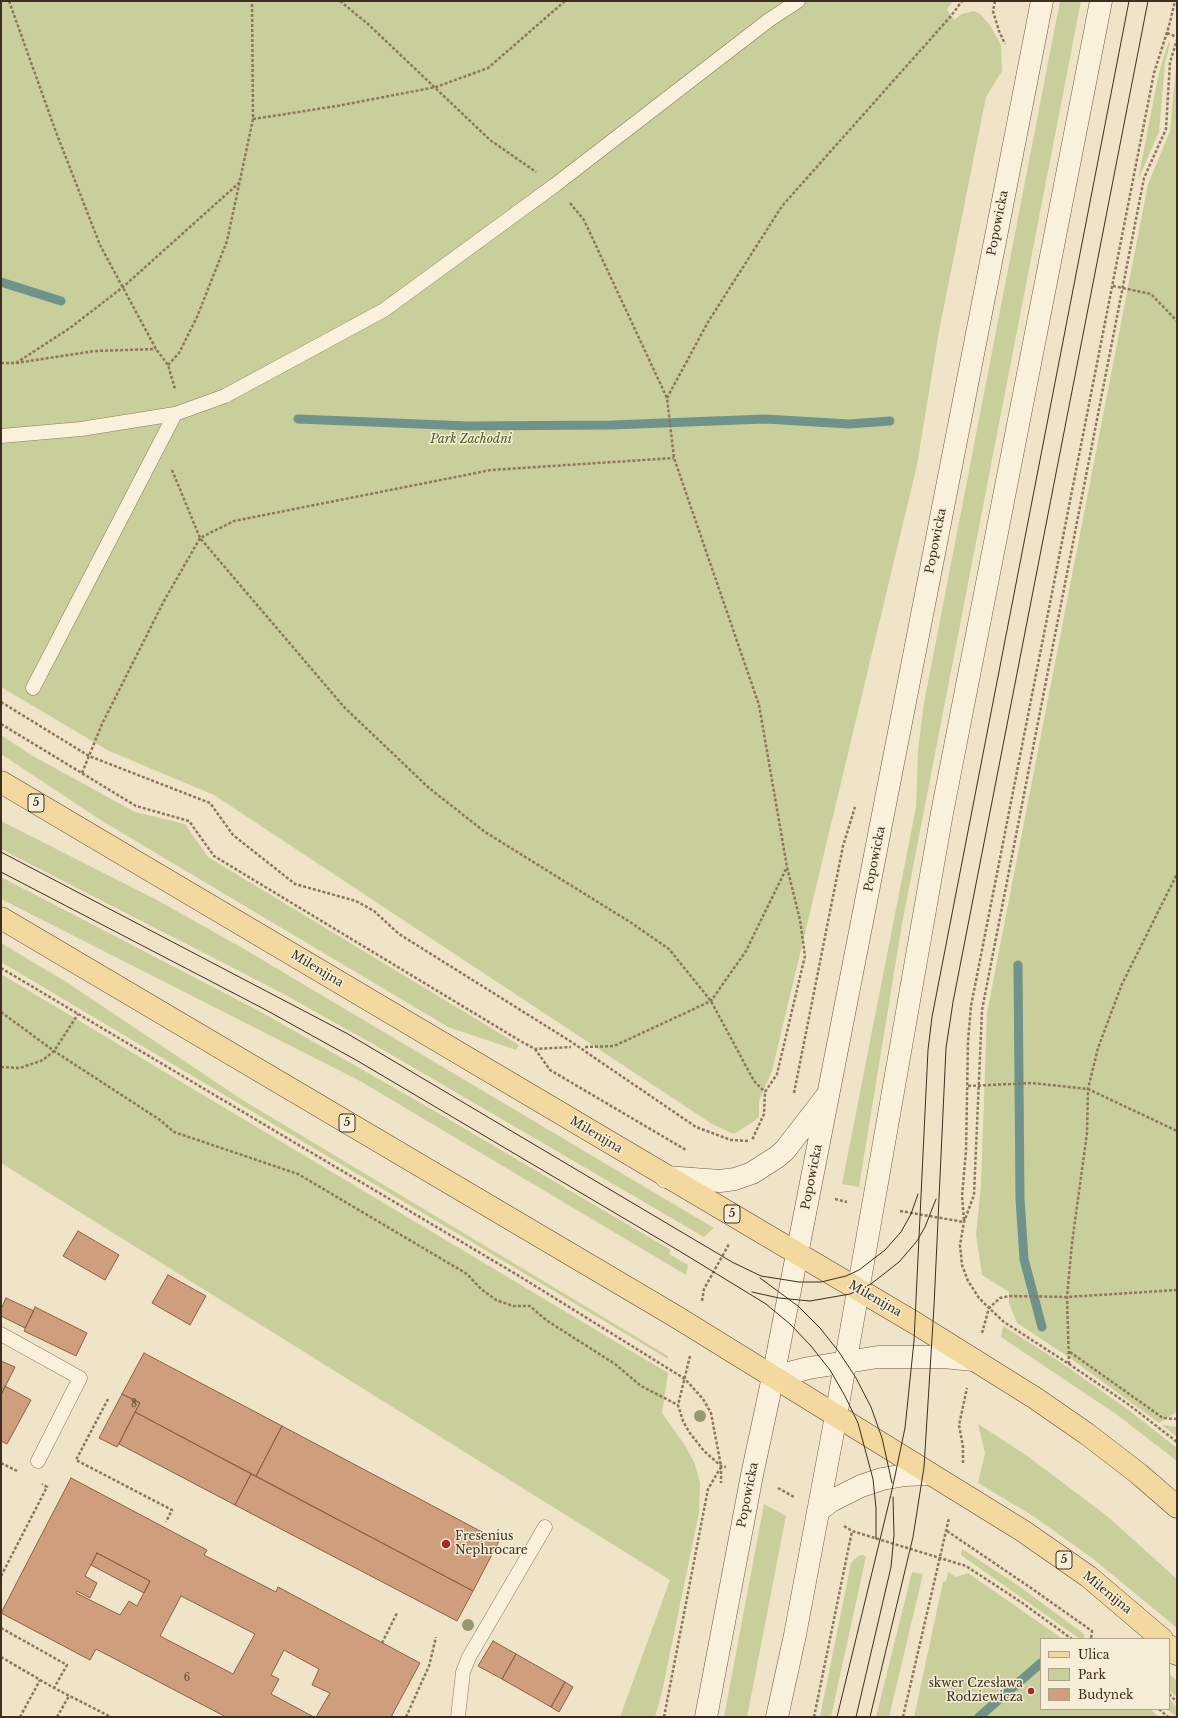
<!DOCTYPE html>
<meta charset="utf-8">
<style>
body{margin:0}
#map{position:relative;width:1178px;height:1718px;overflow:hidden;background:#f0e4c8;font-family:"Libre Baskerville",serif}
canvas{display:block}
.frame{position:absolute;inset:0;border:2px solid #3d2e20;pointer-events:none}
.legend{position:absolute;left:1040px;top:1638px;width:130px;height:72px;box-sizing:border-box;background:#f7eed8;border:1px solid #ada18e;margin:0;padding:5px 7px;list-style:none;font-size:12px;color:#3d2e20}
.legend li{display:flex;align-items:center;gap:8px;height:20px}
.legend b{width:20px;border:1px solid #ada18e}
</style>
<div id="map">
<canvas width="1178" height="1718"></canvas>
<div class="frame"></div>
<ul class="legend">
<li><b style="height:5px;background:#f3d9a0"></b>Ulica</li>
<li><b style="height:11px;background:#c9cf9b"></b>Park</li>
<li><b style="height:11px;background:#cf9f7d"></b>Budynek</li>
</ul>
</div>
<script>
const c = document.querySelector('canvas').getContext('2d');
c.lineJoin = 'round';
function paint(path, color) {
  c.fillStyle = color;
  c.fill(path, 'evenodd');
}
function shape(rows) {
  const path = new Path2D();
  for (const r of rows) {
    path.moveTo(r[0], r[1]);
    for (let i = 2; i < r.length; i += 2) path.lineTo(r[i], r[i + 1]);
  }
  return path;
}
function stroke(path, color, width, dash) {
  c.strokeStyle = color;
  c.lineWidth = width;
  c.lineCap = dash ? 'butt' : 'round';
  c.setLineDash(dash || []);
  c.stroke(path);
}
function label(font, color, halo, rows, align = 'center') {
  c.font = font + ' "Libre Baskerville",serif';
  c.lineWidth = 3;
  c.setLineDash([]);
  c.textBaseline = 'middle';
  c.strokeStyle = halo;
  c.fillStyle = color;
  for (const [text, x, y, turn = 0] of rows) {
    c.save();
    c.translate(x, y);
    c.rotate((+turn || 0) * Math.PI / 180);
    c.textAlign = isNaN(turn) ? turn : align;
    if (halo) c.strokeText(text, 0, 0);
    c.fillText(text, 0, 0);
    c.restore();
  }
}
paint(shape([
 [1,1,953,1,947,9,954,20,962,14,974,11,980,14,990,25,1001,45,1002,71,986,97,939,331,917,465,772,1071,759,1101,759,1117,753,1122,734,1134,712,1124,214,795,109,751,1,687],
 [1060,1,1081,1,902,924,859,1187,842,1184,916,807,918,750,924,703],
 [1169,41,1170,44,1165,63,1159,132,1138,180,1159,72],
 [1177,57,1177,1412,1159,1423,1070,1358,1017,1323,1009,1303,1009,1292,982,1275,976,1235,981,1185,987,1013,1148,184,1170,131],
 [1,735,31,755,135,812,185,824,208,857,519,1045,516,1050,448,1027,102,821,1,754],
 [1,821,155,899,239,946,714,1228,704,1237,373,1044,280,992,1,849],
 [1,877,261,1012,426,1106,671,1250,669,1254,688,1265,686,1275,360,1081,1,899],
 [1,943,68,983,241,1099,668,1356,668,1359,1,962],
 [1,974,668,1373,662,1413,686,1447,694,1462,700,1483,699,1513,662,1692,655,1717,620,1717,670,1580,1,1163],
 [1003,1326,1060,1362,1126,1408,1177,1448,1177,1461,1116,1414,1001,1337],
 [978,1424,1026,1455,1107,1516,1177,1579,1177,1628,1092,1558,1033,1516,978,1483,985,1453],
 [1162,1425,1177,1427,1177,1437],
 [764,1504,786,1516,747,1717,724,1717],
 [962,1549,1019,1586,1084,1634,1084,1639,1080,1639,961,1555],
 [863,1555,866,1557,865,1561,831,1717,820,1717,851,1563,858,1556],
 [912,1572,923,1574,889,1717,876,1717],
 [948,1572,956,1577,968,1573,1063,1639,1041,1639,1041,1709,1150,1709,1159,1717,914,1717,943,1582,946,1581],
 [1169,1674,1177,1681,1177,1697,1169,1690],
 [1169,1698,1177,1708,1177,1717,1167,1709,1169,1709]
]), '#c9cf9b');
stroke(shape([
 [1,282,61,301],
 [298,419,468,426,612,425,765,419,849,424,890,421],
 [1018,965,1020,1199,1024,1259,1042,1327],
 [979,1717,1041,1663]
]), '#6f938a', 9);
const building = shape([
 [78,1231,119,1255,105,1280,63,1256,78,1231],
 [168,1275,206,1296,190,1325,152,1303,168,1275],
 [6,1298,34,1311,25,1328,1,1316,1,1309,6,1298],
 [35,1307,87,1333,76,1356,24,1331,35,1307],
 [144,1353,282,1426,256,1476,135,1412,140,1403,122,1394,144,1353],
 [1,1361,15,1367,1,1395,1,1361],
 [5,1386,31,1400,7,1444,1,1441,1,1395,5,1386],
 [122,1394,140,1403,117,1447,99,1438,122,1394],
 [135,1412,251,1474,235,1505,119,1444,135,1412],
 [282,1426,499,1541,473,1591,256,1476,282,1426],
 [251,1474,473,1591,457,1621,235,1505,251,1474],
 [71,1478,207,1550,204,1555,276,1592,278,1587,420,1663,391,1717,316,1717,330,1693,312,1685,319,1669,284,1650,271,1675,279,1679,271,1694,314,1717,226,1717,96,1649,90,1660,1,1613,71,1478],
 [97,1553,150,1581,137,1606,129,1601,120,1615,76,1593,77,1591,90,1598,97,1583,85,1576,97,1553],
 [181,1596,255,1634,233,1674,160,1636,181,1596],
 [97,1553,150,1581,144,1593,91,1565,97,1553],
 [493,1641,516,1654,502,1679,478,1666,493,1641],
 [516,1654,565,1682,551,1707,502,1679,516,1654],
 [565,1682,573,1687,559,1712,551,1707,565,1682]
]);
paint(building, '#cf9f7d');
stroke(building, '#8d5f41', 1);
const lane = shape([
 [1,436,81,429,175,414,225,396,384,310,555,185,769,20,798,1],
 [33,688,175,414],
 [1,1334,80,1378,38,1461],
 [458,1717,463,1672,469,1657,545,1527]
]);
const secondary = shape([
 [666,1177,720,1181,735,1179,752,1173,777,1157,785,1150,826,1097],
 [773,1377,809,1368,878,1357,943,1357,974,1360],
 [818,1511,831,1501,861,1486,882,1479,905,1475,929,1474],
 [706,1717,752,1475,773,1377,1042,1],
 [777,1717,795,1635,836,1416,942,813,1101,1]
]);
const primary = shape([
 [1,782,915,1323,1035,1398,1087,1434,1139,1474,1177,1507],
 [1,918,675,1316,1023,1531,1089,1577,1162,1639],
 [1169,1646,1177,1654]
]);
stroke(lane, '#8d765c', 15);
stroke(secondary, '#6f573f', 23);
stroke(primary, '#5b4430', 23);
stroke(shape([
 [9,1,56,132,100,245,156,349,168,365,175,389],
 [340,1,368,24,490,140,536,172],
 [995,1,993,11,999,31,1005,44],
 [1167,33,1177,37],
 [253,119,337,106,436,87,488,68,565,1],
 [570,203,584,220,667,398,674,458,759,705,787,867,800,920,805,956,777,1074,765,1092,764,1114,752,1140],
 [1113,286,1151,294,1177,321],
 [1,363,16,363,95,351,156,349],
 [16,363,70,328,123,287,240,182],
 [168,365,179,353,197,317,227,241,253,119,252,1],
 [667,398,708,322,782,206,951,16,962,1],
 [172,470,200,538,344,707,429,788,485,832,630,922,669,949,711,1001,754,1081,765,1092],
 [1,702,89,756,210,803,233,835,295,884,356,901,374,911,399,934,570,1041,696,1127,731,1140,750,1141],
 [1,724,136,806,189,821,214,856,522,1042,535,1049,571,1047],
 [82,773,102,724,164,601,200,538,234,521,491,470,674,458],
 [1,968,524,1279,685,1379,703,1399,711,1413,721,1466,721,1483],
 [1,1012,54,1051,160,1120,174,1132,298,1174,467,1274,481,1289,496,1300,513,1306,530,1306,546,1320,615,1364,641,1386,678,1405],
 [585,1047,614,1046,711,1001,746,951,787,867],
 [535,1049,550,1070,686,1150],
 [1,1067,20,1068,43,1060,54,1051,78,1014],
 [968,1086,1032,1083,1088,1089,1177,1131],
 [794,1093,843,846,855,807],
 [835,1199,847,1202],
 [900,1211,964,1222],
 [964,1220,962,1196,966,1151,968,1041,971,1006,1140,144,1154,73,1169,26,1175,1],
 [1177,1290,1067,1297,1010,1296,1000,1298,989,1308,1004,1322,1069,1364,1128,1404,1177,1442],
 [702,1301,704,1289,729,1244],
 [982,1333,989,1308,979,1298,968,1281,962,1265,960,1245,964,1222,974,1195,982,1010,1144,178,1166,129,1170,62,1177,40],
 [1070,1352,1163,1418,1177,1419],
 [690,1356,678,1405,683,1421,689,1432,704,1451,721,1466,726,1467],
 [1069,1364,1067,1297,1072,1243,1087,1133,1088,1089,1098,1048,1122,984,1177,874],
 [108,1399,76,1460,172,1510,166,1522],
 [1,1463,17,1471],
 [963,1463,963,1447,959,1425,967,1388],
 [778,1488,794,1497],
 [844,1526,852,1531,966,1566,1021,1602,1072,1639],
 [947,1531,1031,1588,1092,1631,1091,1639],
 [1,1576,47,1487,42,1484],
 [1,1628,67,1665,54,1688],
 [382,1643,397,1613],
 [1,1657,54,1688,111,1717],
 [1169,1694,1177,1702],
 [1159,1709,1168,1717],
 [20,1717,40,1680],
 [57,1717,69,1696],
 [406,1717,429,1666,436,1637],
 [664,1717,708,1489,721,1467],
 [814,1717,852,1531],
 [903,1717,949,1518]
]), '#8d765c', 2.5, [3, 2]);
stroke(lane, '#faf1dc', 14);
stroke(secondary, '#faf1dc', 22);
stroke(primary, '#f3d9a0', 22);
stroke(shape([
 [1,852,348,1034,732,1262,761,1276,799,1282,821,1282,846,1276,859,1270,885,1250,901,1232,911,1214,918,1194],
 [1,872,266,1010,356,1060,681,1252,766,1304,790,1324,811,1346,830,1370,845,1396,858,1423,873,1479,876,1508,876,1539],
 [760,1278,798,1306,820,1328,839,1352,856,1378,871,1407,882,1438,892,1483],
 [752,1292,779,1298,810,1301,850,1294,871,1284,899,1262,917,1241,925,1227,936,1199],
 [837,1717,892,1490,905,1428,914,1341,928,1050,932,1017,1129,1],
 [856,1717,891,1567,894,1535,893,1497],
 [870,1717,913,1537,924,1467,934,1306,946,1048,953,1002,1148,1]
]), '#3d2e20', 1);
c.fillStyle = '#96986f';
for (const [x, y] of [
 [700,1416],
 [468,1625]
]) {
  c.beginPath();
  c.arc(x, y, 6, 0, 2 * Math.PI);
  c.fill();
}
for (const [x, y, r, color] of [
 [446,1544,5,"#9e2a2b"],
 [1031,1691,4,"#9e2a2b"]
]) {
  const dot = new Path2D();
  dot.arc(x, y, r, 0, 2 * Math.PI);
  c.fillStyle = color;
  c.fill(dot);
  stroke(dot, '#f7eed8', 1.5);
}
label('10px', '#624a37', null, [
 ["8",134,1404],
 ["6",187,1678]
]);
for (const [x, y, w] of [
 [36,803,16],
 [347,1123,16],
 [732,1214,16],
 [1064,1560,16]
]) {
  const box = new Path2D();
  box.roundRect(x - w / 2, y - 9, w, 18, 3);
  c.fillStyle = '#f7eed8';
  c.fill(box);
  stroke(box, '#3d2e20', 1);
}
label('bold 11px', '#3d2e20', null, [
 ["5",36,803],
 ["5",347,1123],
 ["5",732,1214],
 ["5",1064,1560]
]);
label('12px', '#3d2e20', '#f7eed8', [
 ["Popowicka",998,223,-79],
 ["Popowicka",936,541,-79],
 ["Popowicka",875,859,-79],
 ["Milenijna",317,969,31],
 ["Milenijna",596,1135,31],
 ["Popowicka",812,1177,-79],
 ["Milenijna",875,1299,30],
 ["Popowicka",748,1495,-79],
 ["Milenijna",1107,1593,39]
]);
label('italic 12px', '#4d5a26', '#f7eed8', [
 ["Park Zachodni",471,440]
]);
label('12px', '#3d2e20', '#f7eed8', [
 ["Fresenius",455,1537],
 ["Nephrocare",455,1551],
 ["skwer Czesława",1023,1684,"right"],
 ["Rodziewicza",1023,1698,"right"]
], 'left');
</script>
